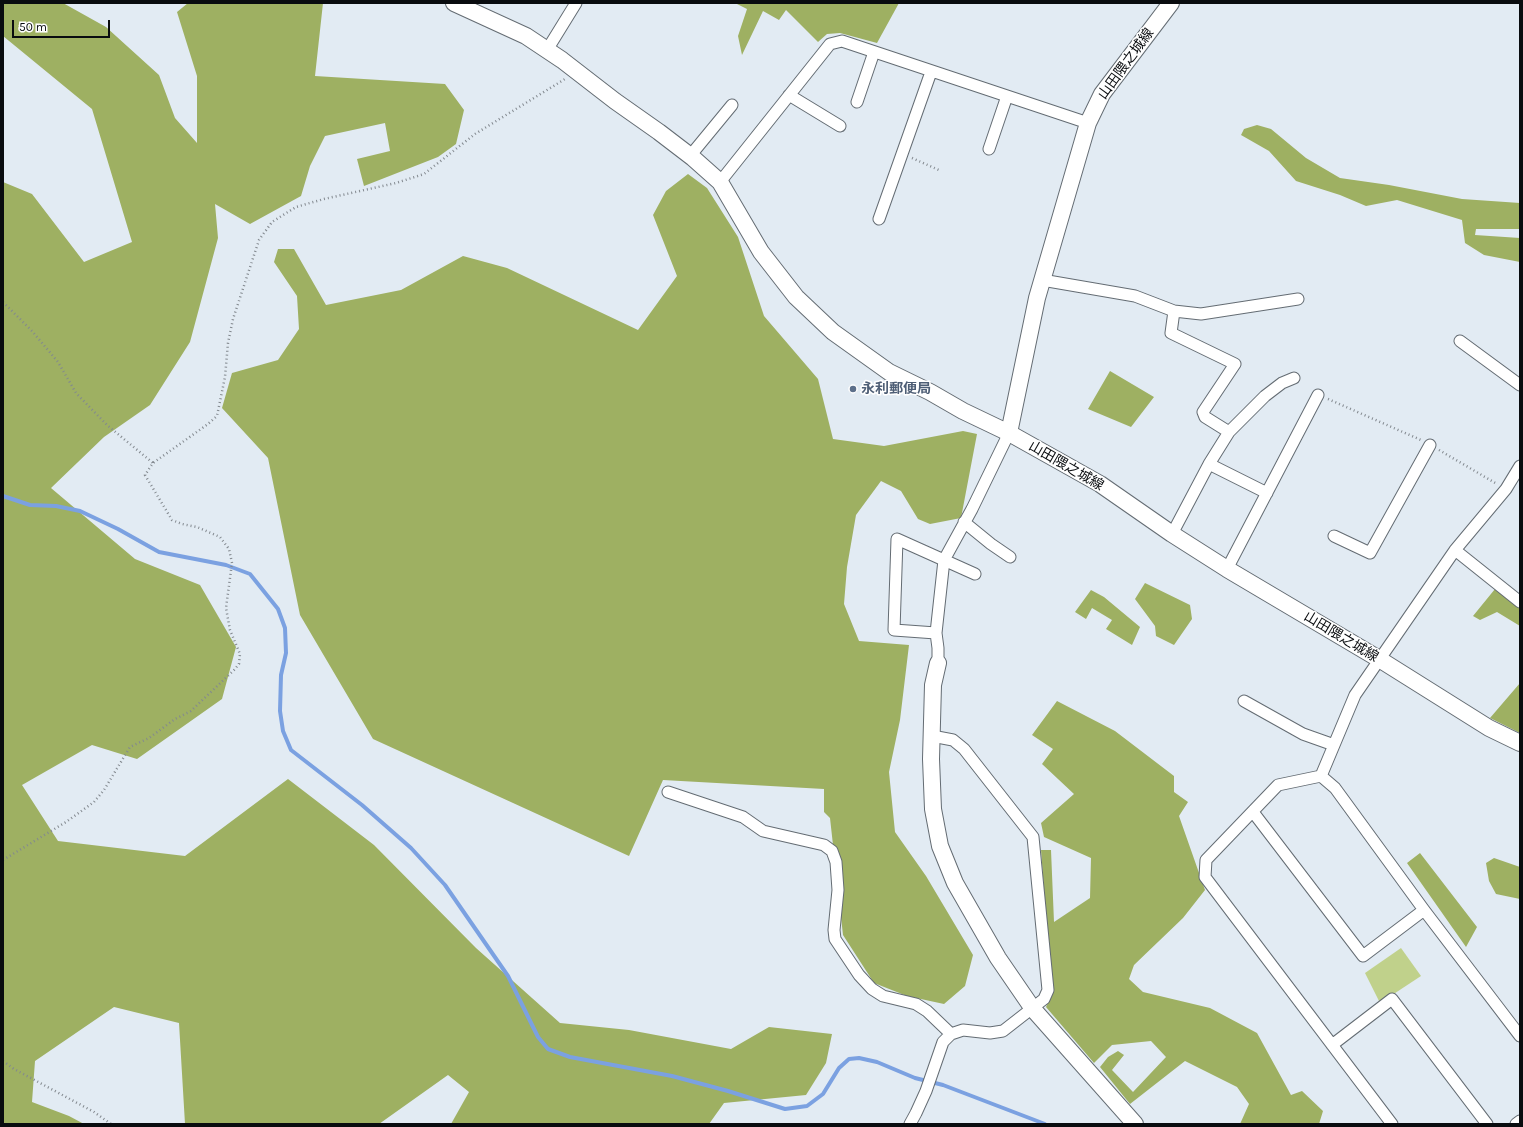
<!DOCTYPE html>
<meta charset="utf-8">
<style>
body{margin:0}
#map{position:relative;width:1523px;height:1127px;overflow:hidden;background:#e2ebf3;font-family:Karla,sans-serif}
canvas{display:block}
.frame{position:absolute;inset:0;border:4px solid #090c0f;pointer-events:none}
.scale{position:absolute;left:12px;top:20px;width:98px;height:18px;box-sizing:border-box;border:2px solid #090c0f;border-top:0;padding-left:5px;font-size:12px;line-height:14px;white-space:nowrap;color:#090c0f;-webkit-text-stroke:3px #fff;paint-order:stroke}
</style>
<div id="map">
<canvas width="1523" height="1127"></canvas>
<div class="frame"></div>
<div class="scale">50 m</div>
</div>
<script>
const c = document.querySelector('canvas').getContext('2d');
c.lineJoin = 'round';
function paint(path, color) {
  c.fillStyle = color;
  c.fill(path, 'evenodd');
}
function shape(rows) {
  const path = new Path2D();
  for (const r of rows) {
    path.moveTo(r[0], r[1]);
    for (let i = 2; i < r.length; i += 2) path.lineTo(r[i], r[i + 1]);
  }
  return path;
}
function stroke(path, color, width, dash) {
  c.strokeStyle = color;
  c.lineWidth = width;
  c.lineCap = dash ? 'butt' : 'round';
  c.setLineDash(dash || []);
  c.stroke(path);
}
function label(font, color, halo, rows, align = 'center') {
  c.font = font + ' Karla,"Noto Sans JP",sans-serif';
  c.lineWidth = 3;
  c.setLineDash([]);
  c.textBaseline = 'middle';
  c.strokeStyle = halo;
  c.fillStyle = color;
  for (const [text, x, y, turn = 0] of rows) {
    c.save();
    c.translate(x, y);
    c.rotate((+turn || 0) * Math.PI / 180);
    c.textAlign = isNaN(turn) ? turn : align;
    if (halo) c.strokeText(text, 0, 0);
    c.fillText(text, 0, 0);
    c.restore();
  }
}
paint(shape([
 [1401,948,1421,976,1380,1003,1365,973]
]), '#c0d18b');
paint(shape([
 [3,3,63,3,106,27,159,75,175,118,197,143,197,76,177,12,188,3,323,3,315,76,445,84,464,110,456,144,438,157,364,186,357,159,390,151,385,123,325,136,310,166,301,196,250,224,215,204,218,238,190,342,150,405,104,437,51,488,135,559,200,585,236,647,222,699,137,759,92,745,22,785,58,841,185,856,288,779,374,845,476,948,560,1023,629,1030,731,1049,769,1027,832,1034,826,1063,806,1095,724,1103,709,1124,451,1124,469,1092,448,1075,379,1124,185,1124,179,1023,114,1007,35,1061,32,1102,69,1116,84,1124,3,1124,3,182,32,194,84,262,132,242,92,109,3,36],
 [735,3,899,3,877,43,840,33,827,34,818,42,786,10,779,20,763,11,742,55,738,36,747,9],
 [1257,125,1271,129,1306,158,1340,178,1389,185,1462,199,1520,203,1520,229,1476,229,1475,235,1520,238,1520,262,1484,255,1465,243,1462,220,1397,200,1366,206,1340,195,1296,181,1269,151,1241,135,1244,129],
 [688,174,707,188,738,237,764,316,818,379,833,439,884,446,963,431,977,434,961,518,930,524,918,519,901,491,881,481,856,515,847,567,844,604,859,641,909,645,900,720,889,772,895,832,926,876,973,955,965,986,944,1004,907,996,874,983,843,935,830,818,824,812,824,789,663,780,629,856,373,739,300,615,268,458,222,408,232,373,278,360,299,329,297,296,274,262,278,249,294,249,326,305,401,290,463,256,507,268,638,330,677,276,653,215,666,191],
 [1110,371,1154,397,1131,427,1088,409],
 [1145,583,1190,605,1192,619,1174,645,1156,636,1155,626,1135,599],
 [1495,589,1520,609,1520,626,1497,612,1480,620,1473,616],
 [1091,590,1104,597,1140,627,1132,645,1106,629,1112,620,1092,608,1086,619,1075,612],
 [1520,683,1520,733,1490,718],
 [1057,701,1115,731,1174,776,1174,792,1188,802,1179,816,1205,890,1183,918,1134,965,1129,979,1143,992,1210,1008,1257,1033,1291,1095,1302,1091,1323,1111,1319,1124,1240,1124,1249,1104,1237,1087,1185,1061,1130,1104,1100,1067,1108,1057,1118,1051,1124,1055,1112,1070,1133,1092,1166,1057,1151,1041,1112,1045,1094,1063,1046,1007,1052,994,1041,850,1051,850,1054,922,1090,898,1091,858,1044,837,1041,823,1074,794,1042,764,1053,749,1032,735],
 [1420,853,1477,927,1466,947,1407,863],
 [1494,858,1520,867,1520,899,1496,894,1489,881,1486,863]
]), '#9eb062');
stroke(shape([
 [3,496,30,505,56,506,80,511,118,529,159,552,226,565,250,574,278,609,285,628,286,653,281,675,280,711,283,731,291,750,362,805,411,848,445,885,508,976,538,1037,548,1049,570,1057,672,1076,728,1091,785,1109,807,1106,823,1094,839,1068,849,1059,859,1058,877,1062,915,1078,943,1085,1045,1124]
]), '#7ba1e1', 4);
const street = shape([
 [547,50,576,3],
 [789,95,840,126],
 [857,102,874,52],
 [989,149,1007,96],
 [690,156,732,105],
 [720,182,830,44,842,41,1088,123],
 [879,219,931,72],
 [1042,280,1135,296,1174,311,1171,333,1235,364,1203,412,1205,417,1229,432,1265,396,1282,383,1294,378],
 [1174,311,1201,314,1298,299],
 [1460,341,1520,385],
 [1209,464,1267,493],
 [964,522,991,544,1010,557],
 [1172,534,1209,464,1229,432],
 [1334,536,1370,553,1430,445],
 [1455,550,1520,602],
 [1227,569,1318,395],
 [936,633,894,630,897,539,975,574],
 [938,663,938,648,936,633,944,560,972,509,1009,433],
 [1244,701,1303,734,1334,745],
 [1321,776,1355,695,1455,550,1506,489,1520,466],
 [668,792,743,817,763,831,824,845,832,851,836,862,838,890,834,930,835,939,859,975,872,989,883,996,916,1004,927,1011,951,1034],
 [1253,812,1363,956,1424,910],
 [1332,1045,1392,999,1487,1124],
 [910,1124,916,1113,926,1091,943,1042,951,1034,963,1030,990,1033,1003,1031,1044,999,1048,990,1033,837,964,749,953,740,932,736],
 [1392,1124,1205,877,1206,860,1278,785,1321,776,1335,788,1424,910,1520,1036],
 [1516,1124,1520,1121]
]);
const secondary = shape([
 [454,3,526,36,562,60,615,101,659,132,693,158,720,182,761,252,796,297,833,332,889,372,930,392,963,411,1009,433,1100,484,1172,534,1227,569,1379,659,1489,728,1520,743],
 [1009,433,1037,298,1088,123,1102,94,1171,3],
 [938,663,933,685,931,759,933,809,940,846,955,883,998,958,1033,1009,1135,1124]
]);
stroke(street, '#646c73', 13);
stroke(secondary, '#646c73', 18);
stroke(shape([
 [912,158,941,171],
 [3,302,32,331,58,362,76,393,107,425,153,463],
 [1328,399,1421,440],
 [1439,450,1497,484],
 [3,860,66,822,94,802,104,790,130,747,149,738,175,719,191,711,234,670,239,664,240,654,230,630,226,608,232,563,229,549,220,537,197,527,182,524,172,520,145,475,153,463,208,424,217,416,225,377,228,343,233,319,259,240,272,222,296,207,324,199,396,183,424,174,475,134,565,79],
 [3,1061,14,1069,94,1112,111,1124]
]), '#83898f', 2.5, [1, 3]);
stroke(street, '#fff', 11);
stroke(secondary, '#fff', 16);
for (const [x, y, r, color] of [
 [853,389,4,"#5c6f8a"]
]) {
  const dot = new Path2D();
  dot.arc(x, y, r, 0, 2 * Math.PI);
  c.fillStyle = color;
  c.fill(dot);
  stroke(dot, '#fff', 1.5);
}
label('14px', '#090c0f', '#fff', [
 ["山田隈之城線",1126,64,-54],
 ["山田隈之城線",1066,466,30],
 ["山田隈之城線",1341,637,31]
]);
label('bold 14px', '#4e5e75', '#fff', [
 ["永利郵便局",861,389]
], 'left');
</script>
